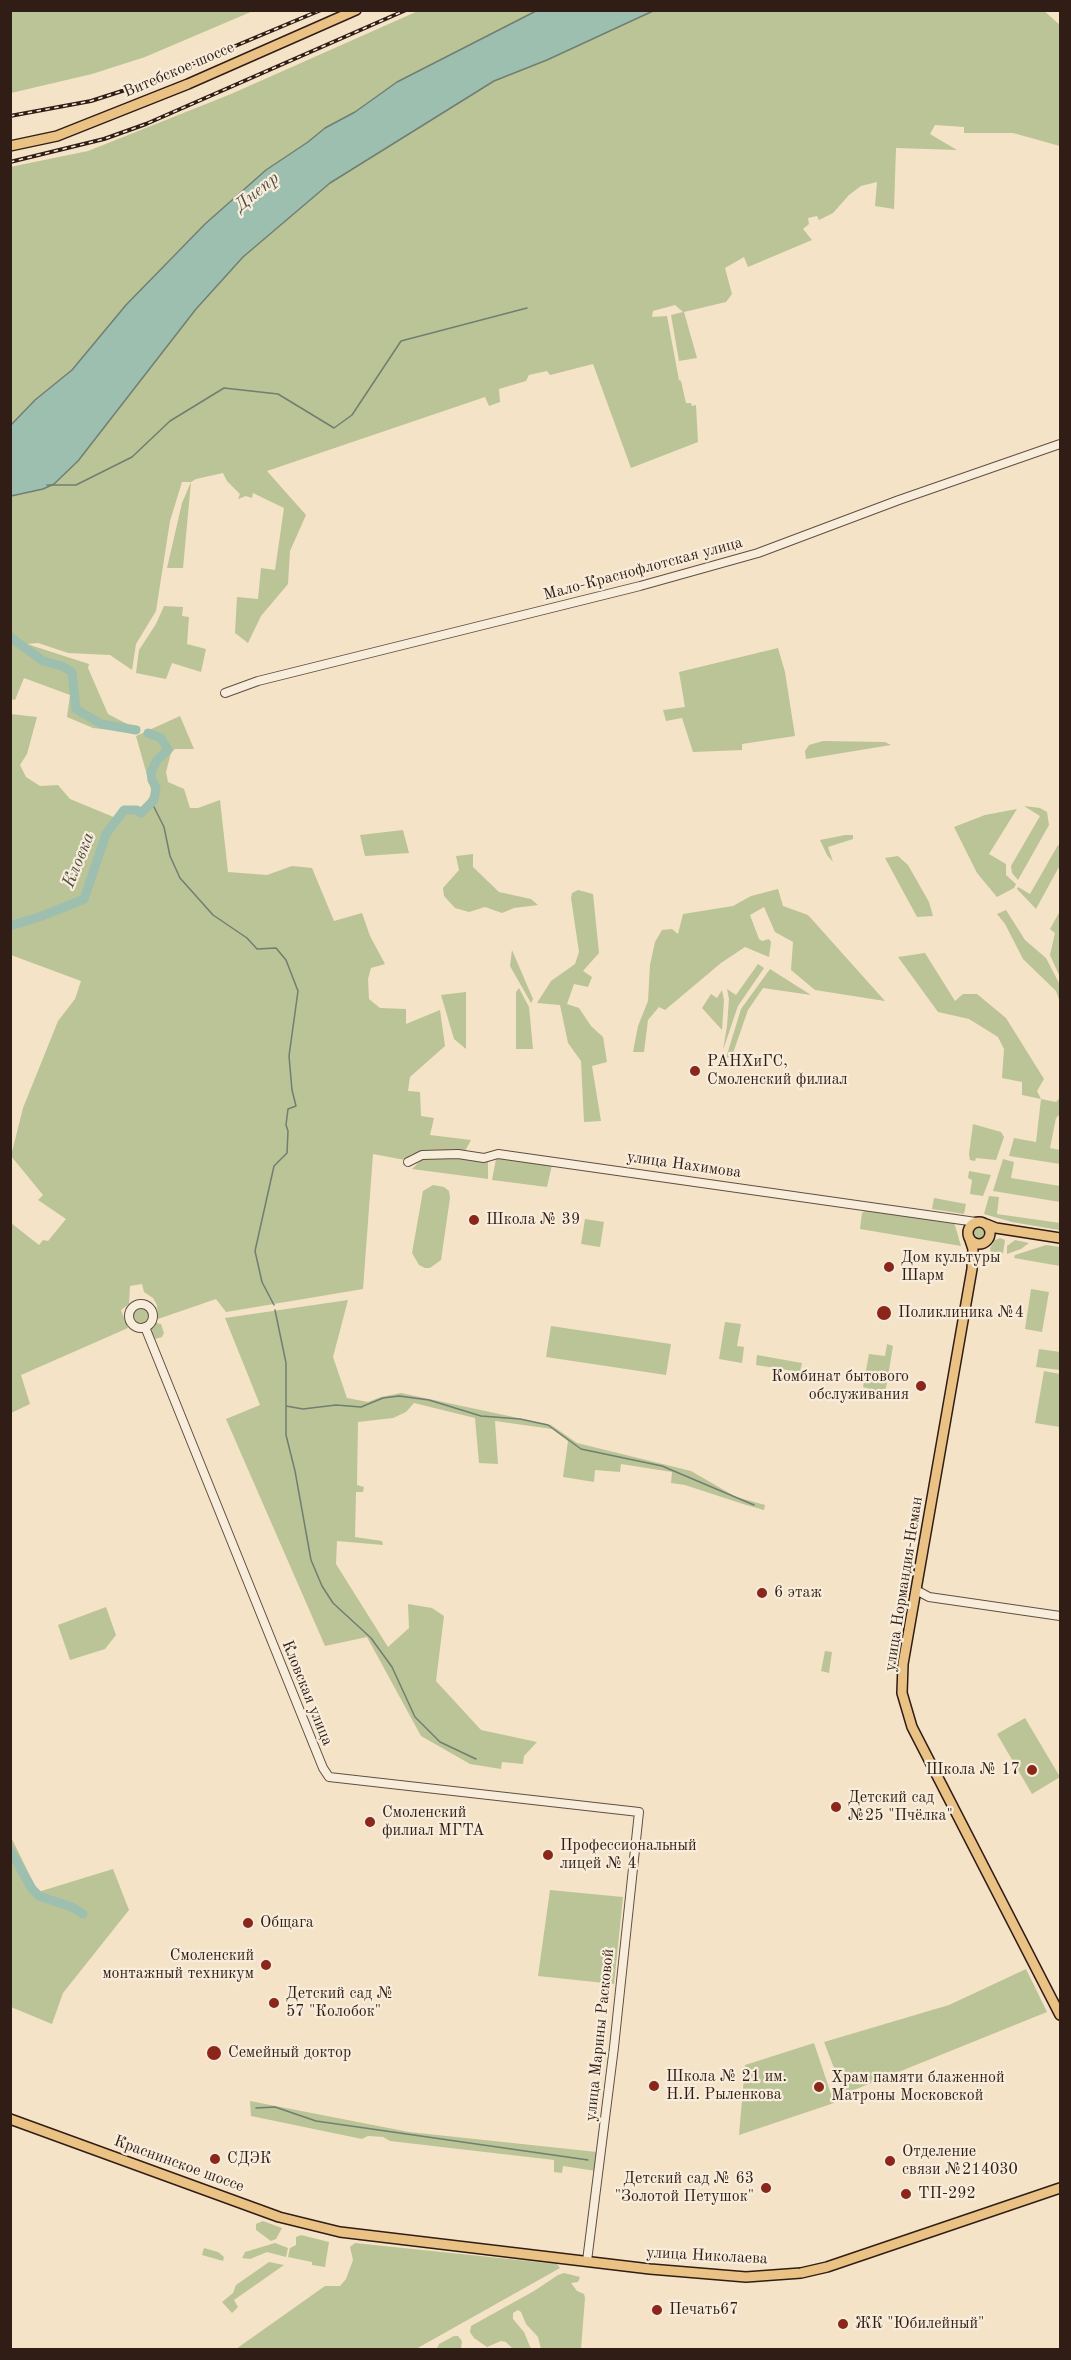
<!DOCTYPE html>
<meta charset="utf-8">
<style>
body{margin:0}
#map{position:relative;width:1071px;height:2360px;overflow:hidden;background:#f5e3c7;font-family:"Old Standard TT",serif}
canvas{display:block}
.frame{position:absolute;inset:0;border:12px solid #301d15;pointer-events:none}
</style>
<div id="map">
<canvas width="1071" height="2360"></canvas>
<div class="frame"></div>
</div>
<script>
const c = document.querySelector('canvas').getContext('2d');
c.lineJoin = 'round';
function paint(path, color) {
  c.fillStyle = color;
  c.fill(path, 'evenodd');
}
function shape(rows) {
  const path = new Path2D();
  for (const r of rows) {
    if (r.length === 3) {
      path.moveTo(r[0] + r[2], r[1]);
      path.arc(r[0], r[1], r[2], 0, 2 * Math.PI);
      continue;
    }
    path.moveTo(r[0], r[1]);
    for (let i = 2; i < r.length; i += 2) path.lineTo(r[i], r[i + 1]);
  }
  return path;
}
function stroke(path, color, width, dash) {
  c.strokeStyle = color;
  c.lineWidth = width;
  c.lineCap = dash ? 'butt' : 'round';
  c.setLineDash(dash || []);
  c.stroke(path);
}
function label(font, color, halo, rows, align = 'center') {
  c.font = font + ' "Old Standard TT",serif';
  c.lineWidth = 4.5;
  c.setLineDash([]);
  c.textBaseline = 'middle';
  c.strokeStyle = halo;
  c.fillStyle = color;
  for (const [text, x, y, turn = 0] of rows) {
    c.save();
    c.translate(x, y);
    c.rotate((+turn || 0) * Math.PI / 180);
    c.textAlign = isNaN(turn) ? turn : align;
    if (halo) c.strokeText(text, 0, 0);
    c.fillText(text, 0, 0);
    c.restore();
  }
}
paint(shape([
 [1043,10,1060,25,1060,146,1013,133,964,133,964,127,935,125,930,134,957,150,896,148,894,209,875,206,877,182,861,186,849,195,833,213,819,220,817,216,808,218,809,224,803,229,812,240,748,267,744,257,725,268,732,294,726,302,684,312,697,358,679,361,671,315,683,312,675,305,653,311,652,317,667,316,679,380,681,381,686,403,691,403,692,406,696,405,698,442,631,468,593,364,550,375,547,371,529,375,526,381,499,389,500,402,489,406,485,397,267,471,306,515,290,551,288,584,261,616,248,643,235,633,237,597,258,599,261,568,275,570,284,508,253,493,252,498,246,496,238,499,240,494,227,481,223,473,196,479,191,482,183,568,167,568,182,503,191,482,182,482,170,521,156,611,136,644,132,670,110,655,68,653,38,643,27,644,89,664,88,668,108,714,129,725,141,727,132,732,93,728,67,717,70,695,24,678,15,700,11,699,11,496,43,489,54,484,78,461,196,309,243,257,330,183,494,81,653,11],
 [10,11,11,10,253,11,145,57,92,74,11,93],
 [418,11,536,11,397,82,355,112,325,128,308,142,266,170,205,224,168,261,72,370,35,400,11,425,10,167,88,151,231,94],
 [164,606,183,607,182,616,189,617,187,644,206,649,201,672,172,663,166,679,136,673,139,650,156,624],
 [778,648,785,672,795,736,742,744,742,750,693,752,682,718,666,721,663,710,685,707,679,672],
 [11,714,37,717,27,754,20,765,26,777,40,786,58,785,70,799,116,818,124,809,142,809,152,793,136,736,180,716,194,749,175,749,171,753,166,772,168,782,184,789,190,808,198,808,220,800,228,872,267,875,292,866,312,868,334,921,362,913,370,936,385,964,371,968,368,979,369,999,380,1008,406,1009,406,1024,440,1010,445,1046,410,1077,408,1091,420,1092,421,1116,434,1118,430,1135,471,1140,465,1151,412,1154,405,1160,373,1154,363,1289,226,1312,216,1299,158,1319,157,1305,153,1298,144,1292,142,1284,130,1286,129,1304,121,1310,128,1328,21,1375,30,1404,11,1413,11,1223,39,1245,43,1240,48,1241,66,1219,38,1200,43,1195,11,1156,23,1108,58,1021,75,999,81,981,11,955],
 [823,741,885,742,891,745,806,759,805,751,809,745],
 [1024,806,1040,808,1047,812,1049,825,1018,880,1012,873,1011,866,1040,816],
 [1017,809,989,854,1006,864,1006,875,1016,884,1014,888,997,897,977,873,954,827,985,815],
 [403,830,409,853,365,856,360,835],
 [845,835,853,835,853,839,828,847,833,862,827,855,820,840],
 [1058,845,1060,846,1060,865,1036,909,1017,889,1018,887,1030,894],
 [473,854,473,867,499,892,531,899,538,905,514,908,502,913,485,907,469,912,455,908,444,896,443,888,459,870,456,856],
 [898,856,908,865,929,902,933,916,917,917,885,858],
 [778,889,783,906,808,915,885,1001,815,990,791,970,793,942,775,932,764,907,750,915,759,939,762,941,769,939,771,942,769,957,745,947,721,963,665,1010,659,1007,648,1020,644,1052,633,1052,638,1026,648,1001,650,965,655,942,662,930,672,929,678,934,683,914,733,906,751,896],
 [578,890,593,894,599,953,583,971,592,977,588,987,574,984,567,1004,579,1008,591,1026,603,1037,607,1062,592,1066,601,1121,584,1122,581,1061,568,1043,560,1005,537,1003,551,981,575,964,579,952,571,898,572,893],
 [1006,910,1025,940,1046,958,1060,985,1060,1002,1056,991,1023,959,1005,924,997,914],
 [1060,911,1060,936,1059,937,1060,977,1050,955,1055,933,1050,929],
 [512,950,533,999,531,1003,510,966],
 [925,953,955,1001,963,994,977,994,1006,1018,1044,1079,1037,1091,1041,1099,1056,1102,1060,1098,1060,1114,1056,1118,1050,1148,1060,1150,1060,1164,1009,1156,1014,1138,1036,1142,1041,1099,1022,1095,1022,1082,1002,1078,1004,1049,998,1037,969,1019,938,1012,898,957],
 [758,964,764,968,738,1006,723,1050,727,1026,729,999,727,989,736,995],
 [770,969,811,995,763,988,748,1010,732,1056,726,1058,741,1009],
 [519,988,529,1007,533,1049,516,1049,516,992],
 [722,990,724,1000,722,1030,702,1008,711,994,717,998],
 [466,992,466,1049,454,1039,441,995],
 [973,1124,1001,1132,1004,1137,996,1160,976,1158,975,1161,970,1160,969,1154],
 [458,1156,488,1161,488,1179,412,1169,423,1158],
 [500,1158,552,1165,547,1187,492,1180,496,1159],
 [1003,1159,1014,1162,1011,1178,1060,1186,1060,1202,993,1191],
 [969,1171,991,1175,983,1196,970,1194,972,1180,968,1178],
 [433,1185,444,1187,449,1191,450,1198,441,1260,430,1268,425,1268,419,1265,412,1253,423,1191],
 [989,1196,999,1197,997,1214,1060,1223,1059,1230,1012,1222,984,1214],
 [934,1198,966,1204,964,1214,932,1209],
 [866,1210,954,1222,961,1246,860,1229,862,1213],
 [585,1219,604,1222,600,1247,581,1244],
 [979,1233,7],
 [1000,1238,1005,1240,1003,1253,1000,1255,991,1253,990,1248,995,1240],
 [1015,1240,1029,1243,1021,1249,1007,1254,1007,1246],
 [1046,1245,1060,1247,1060,1266,1014,1258,1015,1255],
 [1031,1289,1049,1292,1042,1332,1025,1329],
 [348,1300,333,1357,347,1398,368,1402,381,1397,401,1393,551,1425,577,1443,691,1471,736,1497,765,1505,764,1510,743,1504,685,1485,671,1483,672,1472,621,1464,620,1472,595,1470,594,1482,563,1477,568,1441,552,1429,495,1421,498,1464,479,1463,475,1418,414,1403,406,1412,393,1418,358,1422,357,1485,364,1487,363,1492,356,1492,355,1537,382,1541,383,1545,337,1541,336,1564,388,1647,409,1628,408,1604,432,1608,444,1616,436,1681,481,1730,537,1742,524,1756,523,1764,502,1762,501,1769,470,1764,421,1736,367,1637,325,1646,226,1419,260,1405,225,1318],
 [140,1316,10],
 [725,1322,741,1324,737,1346,744,1347,742,1363,719,1359],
 [156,1323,161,1324,164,1333,162,1337,155,1339,151,1330,152,1325],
 [551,1326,671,1344,666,1375,546,1357],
 [887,1344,893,1346,885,1394,863,1387,869,1354,885,1356],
 [1039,1349,1060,1352,1060,1370,1036,1367],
 [757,1355,802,1363,800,1372,756,1365],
 [1044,1371,1060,1374,1060,1427,1035,1423],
 [106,1607,116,1635,105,1649,70,1660,58,1625],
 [825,1651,832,1652,829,1673,821,1671],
 [1025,1718,1060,1777,1032,1794,997,1734],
 [10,1835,38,1892,113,1869,129,1910,63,1993,52,2024,11,2007],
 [550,1890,623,1897,614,1984,538,1976],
 [1026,1969,1047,2012,844,2094,824,2042,949,2005],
 [814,2043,834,2103,739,2135,745,2065],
 [250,2101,409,2132,597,2152,596,2171,563,2166,562,2173,554,2172,554,2160,390,2141,383,2137,368,2136,362,2139,251,2116],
 [263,2221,282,2228,276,2239,271,2241,256,2230,256,2224],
 [301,2235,329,2242,325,2267,312,2265,312,2262,288,2257,290,2248,296,2245,296,2237],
 [275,2243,288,2248,286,2257,267,2252,250,2259,242,2258,245,2252],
 [355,2243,557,2264,560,2268,416,2349,236,2349,325,2286,340,2286,346,2279,353,2260,350,2247],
 [204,2248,218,2252,224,2257,223,2261,202,2255],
 [269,2262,284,2265,234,2300,238,2307,232,2313,222,2302,233,2293,236,2285],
 [564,2273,580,2277,578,2282,571,2283,577,2291,584,2294,585,2298,581,2349,541,2349,538,2337,526,2324,521,2312,518,2310,513,2313,513,2319,524,2332,531,2349,513,2349,506,2342,501,2341,487,2347,474,2338,470,2332,471,2326,534,2291,558,2275],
 [454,2336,458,2336,462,2341,461,2349,437,2349,439,2344]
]), '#bac497');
const water = shape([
 [536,11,653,11,547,60,494,81,330,183,243,257,196,309,78,461,54,484,43,489,11,496,11,425,35,400,72,370,126,305,205,224,266,170,308,142,325,128,355,112,397,82,536,11]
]);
paint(water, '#9dbfb0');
stroke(water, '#717e72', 1.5);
stroke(shape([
 [47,485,76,485,132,457,170,421,224,388,278,394,334,428,352,415,401,341,527,308],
 [152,803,164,827,170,856,180,878,213,915,247,938,257,949,276,948,286,960,298,991,289,1056,292,1090,296,1106,288,1109,286,1125,288,1131,287,1153,274,1166,255,1251,262,1282,274,1305],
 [275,1310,286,1363,286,1435,295,1471,311,1560,322,1586,333,1603,371,1638,392,1667,415,1717,440,1742,476,1759],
 [286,1406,303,1409,336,1405,361,1407,383,1398,399,1396,429,1400,481,1416,520,1419,548,1425,581,1449,662,1466,754,1505],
 [256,2108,275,2107,316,2121,588,2160]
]), '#717e72', 1.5);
stroke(shape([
 [10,637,43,661,62,666,72,672,76,709,101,724,136,730],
 [10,926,42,916,84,899,106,834,124,810,137,810,141,813,154,800,156,787,152,780,151,772,157,760,168,750,161,738,148,733],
 [10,1850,32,1889,39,1896,72,1907,83,1914]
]), '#9dbfb0', 9);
const tertiary = shape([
 [225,693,258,681,640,586,758,553,899,500,1060,444],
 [408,1162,422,1155,458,1154,484,1158,498,1154,976,1222],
 [141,1316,12],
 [145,1327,323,1768,329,1777,639,1812,614,2047,587,2261],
 [916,1590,929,1597,1060,1616]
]);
const primary = shape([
 [10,146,57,136,188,84,356,10],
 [979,1233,11],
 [986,1224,996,1228,1060,1238],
 [969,1237,973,1249,972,1269,903,1664,902,1693,912,1727,1060,2015],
 [10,2119,279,2217,340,2232,650,2269,746,2277,801,2273,827,2267,1060,2188]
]);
stroke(tertiary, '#614e42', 10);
stroke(primary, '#301d15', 12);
stroke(tertiary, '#f8eddb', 8);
stroke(primary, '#eac284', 9);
const rail = shape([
 [10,116,91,101,147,83,321,10],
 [10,162,104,139,146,124,406,10]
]);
stroke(rail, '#301d15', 4);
stroke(rail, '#f8eddb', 1.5, [4.5]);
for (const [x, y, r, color] of [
 [695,1071,6,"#8f2418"],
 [474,1220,6,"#8f2418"],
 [889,1267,6,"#8f2418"],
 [884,1313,8,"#8f2418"],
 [921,1386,6,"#8f2418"],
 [762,1593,6,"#8f2418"],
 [1032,1770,6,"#8f2418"],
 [836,1807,6,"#8f2418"],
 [370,1822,6,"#8f2418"],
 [548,1855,6,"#8f2418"],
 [248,1923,6,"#8f2418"],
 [266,1965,6,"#8f2418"],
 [274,2003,6,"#8f2418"],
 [214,2053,8,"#8f2418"],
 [654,2086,6,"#8f2418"],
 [819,2087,6,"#8f2418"],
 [215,2159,6,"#8f2418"],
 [890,2161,6,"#8f2418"],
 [766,2188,6,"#8f2418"],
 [906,2194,6,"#8f2418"],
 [657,2310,6,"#8f2418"],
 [843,2324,6,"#8f2418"]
]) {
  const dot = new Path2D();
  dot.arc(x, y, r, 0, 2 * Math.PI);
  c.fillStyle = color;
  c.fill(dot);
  stroke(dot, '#f8eddb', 2);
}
label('16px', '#301d15', '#f8eddb', [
 ["Витебское шоссе",179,70,-23],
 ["Мало-Краснофлотская улица",643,569,-15],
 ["улица Нахимова",684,1165,8],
 ["улица Нормандия-Неман",904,1584,-81],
 ["Кловская улица",307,1693,68],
 ["улица Марины Расковой",600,2035,-84],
 ["Краснинское шоссе",179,2164,20],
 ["улица Николаева",707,2256,3]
]);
label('16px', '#301d15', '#f8eddb', [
 ["РАНХиГС,",707,1062],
 ["Смоленский филиал",707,1080],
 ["Школа № 39",486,1220],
 ["Дом культуры",901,1258],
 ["Шарм",901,1276],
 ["Поликлиника №4",898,1313],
 ["Комбинат бытового",909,1377,"right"],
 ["обслуживания",909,1395,"right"],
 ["6 этаж",774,1593],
 ["Школа № 17",1020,1770,"right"],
 ["Детский сад",848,1798],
 ["№25 \"Пчёлка\"",848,1816],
 ["Смоленский",382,1813],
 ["филиал МГТА",382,1831],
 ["Профессиональный",560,1846],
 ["лицей № 4",560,1864],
 ["Общага",260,1923],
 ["Смоленский",254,1956,"right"],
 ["монтажный техникум",254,1974,"right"],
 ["Детский сад №",286,1994],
 ["57 \"Колобок\"",286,2012],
 ["Семейный доктор",228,2053],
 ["Школа № 21 им.",666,2077],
 ["Н.И. Рыленкова",666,2095],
 ["Храм памяти блаженной",831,2078],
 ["Матроны Московской",831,2096],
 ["Отделение",902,2152],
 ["связи №214030",902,2170],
 ["СДЭК",227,2159],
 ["Детский сад № 63",754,2179,"right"],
 ["\"Золотой Петушок\"",754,2197,"right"],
 ["ТП-292",918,2194],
 ["Печать67",669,2310],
 ["ЖК \"Юбилейный\"",855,2324]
], 'left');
label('italic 18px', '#514e44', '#f8eddb', [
 ["Днепр",257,192,-39],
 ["Кловка",79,860,-68]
]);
</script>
